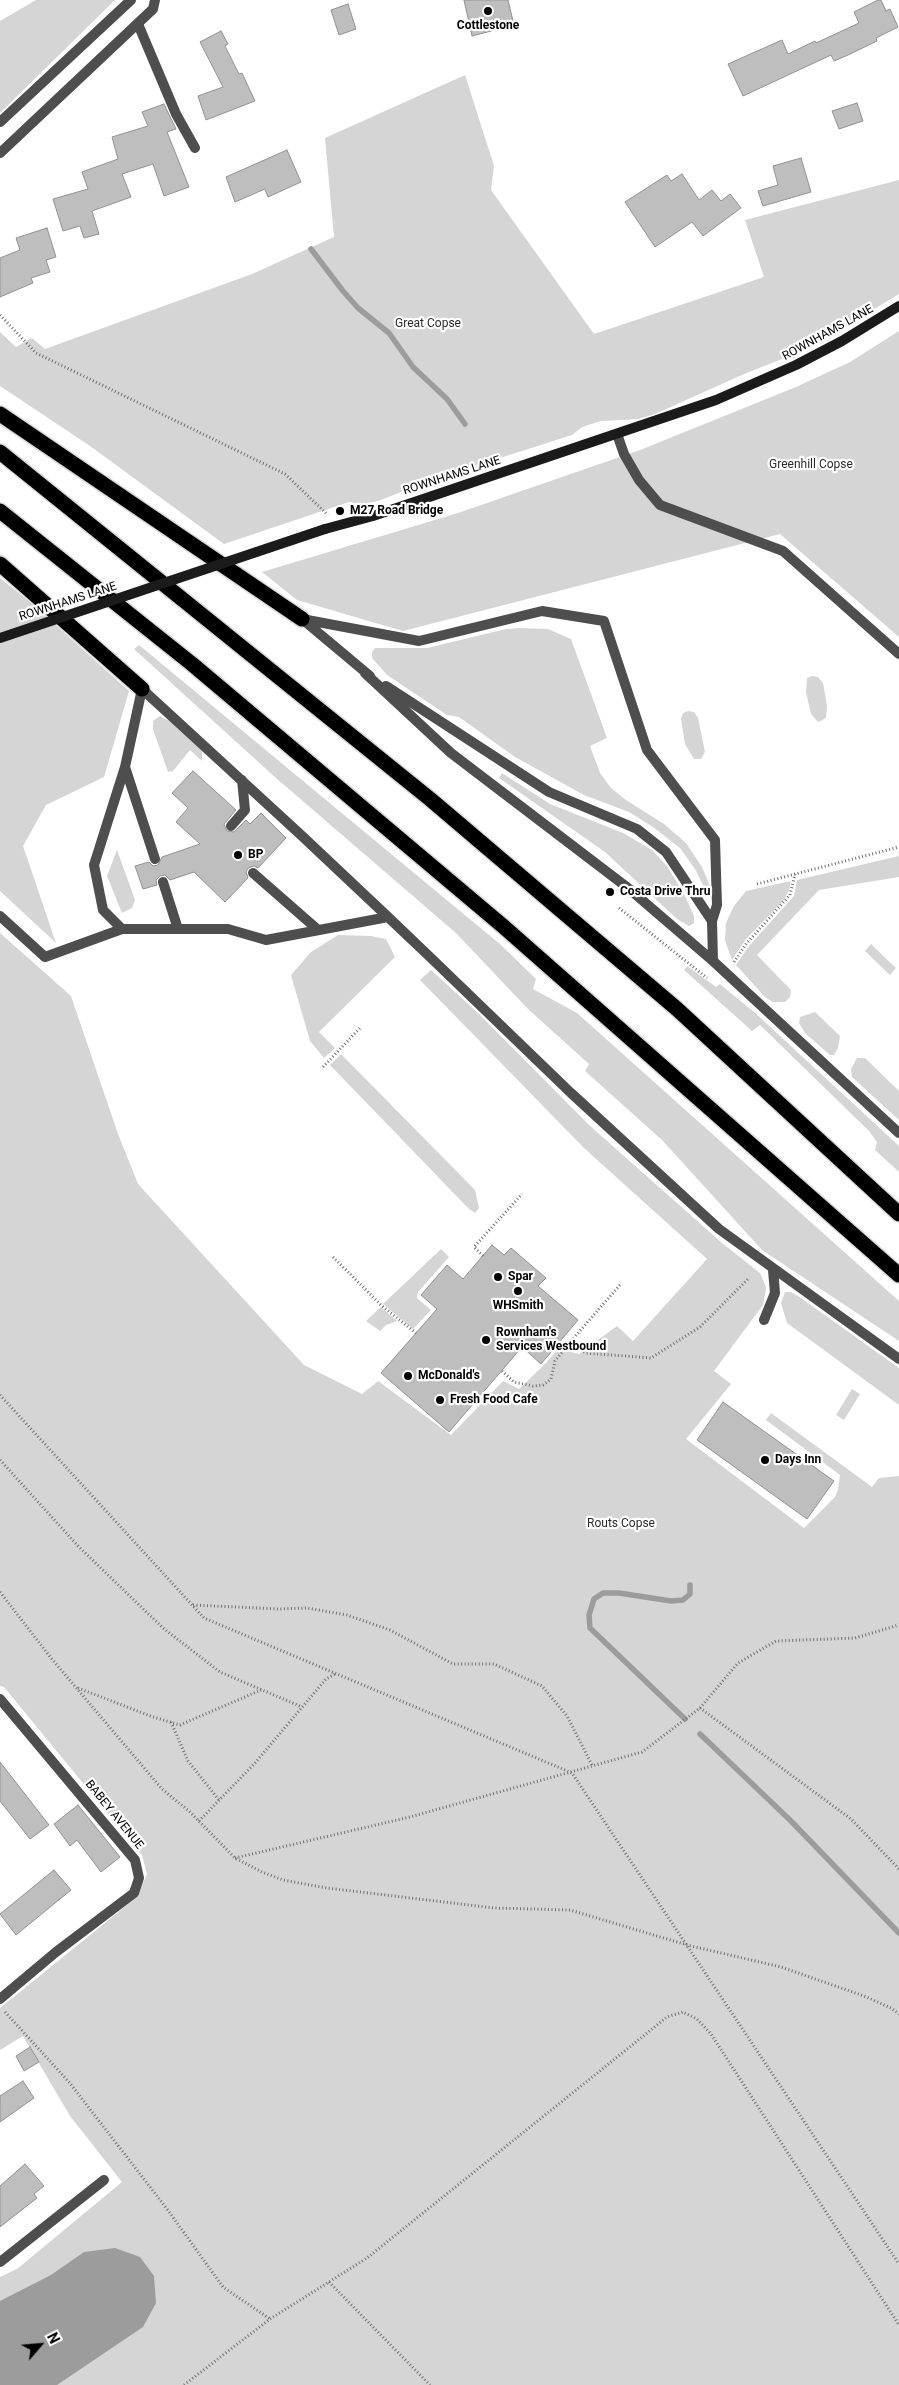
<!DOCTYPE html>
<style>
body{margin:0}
#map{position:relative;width:899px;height:2385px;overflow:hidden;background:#fff;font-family:Roboto,sans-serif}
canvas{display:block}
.north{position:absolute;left:15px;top:2320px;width:50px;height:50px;-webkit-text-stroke:4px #fff;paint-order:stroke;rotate:63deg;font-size:14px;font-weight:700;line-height:20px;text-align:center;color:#000}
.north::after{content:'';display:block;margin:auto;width:18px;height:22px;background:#000;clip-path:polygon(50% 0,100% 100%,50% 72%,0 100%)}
</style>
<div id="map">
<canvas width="899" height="2385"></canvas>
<div class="north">N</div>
</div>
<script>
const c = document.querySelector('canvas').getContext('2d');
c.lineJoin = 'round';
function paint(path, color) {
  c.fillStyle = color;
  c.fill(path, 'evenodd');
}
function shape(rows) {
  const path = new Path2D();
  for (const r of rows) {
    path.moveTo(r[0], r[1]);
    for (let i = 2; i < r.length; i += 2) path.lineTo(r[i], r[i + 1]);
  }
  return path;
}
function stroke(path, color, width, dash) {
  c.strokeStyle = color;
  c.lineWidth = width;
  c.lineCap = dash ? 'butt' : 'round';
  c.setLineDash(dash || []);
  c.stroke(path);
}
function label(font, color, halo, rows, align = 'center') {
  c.font = font + ' Roboto,sans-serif';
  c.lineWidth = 4.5;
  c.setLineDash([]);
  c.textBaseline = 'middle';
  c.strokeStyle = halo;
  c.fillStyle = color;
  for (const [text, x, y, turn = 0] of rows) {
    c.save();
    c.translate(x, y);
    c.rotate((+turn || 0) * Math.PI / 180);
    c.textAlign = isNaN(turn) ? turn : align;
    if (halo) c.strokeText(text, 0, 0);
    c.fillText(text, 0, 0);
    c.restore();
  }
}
paint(shape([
 [36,0,115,0,0,113,0,21],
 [465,75,494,166,491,190,594,334,764,277,745,220,899,180,899,294,810,348,744,374,655,414,639,419,601,421,582,427,572,435,431,480,381,500,362,505,349,502,224,544,90,446,0,386,0,332,16,347,32,338,45,349,252,274,334,237,325,138],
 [899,331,899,637,780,534,403,631,297,600,262,572,458,513,640,450,796,387,850,362],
 [0,578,30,602,129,691,104,777,46,805,23,846,56,943,0,891],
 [520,628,548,629,571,639,607,738,590,746,600,773,611,788,626,800,664,824,686,843,702,867,713,893,707,893,695,869,680,848,653,827,629,812,584,795,515,757,459,717,447,715,387,675,372,658,372,652,375,648,427,648,506,629],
 [139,645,501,945,536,979,533,989,577,1013,899,1301,899,1341,762,1250,662,1140,585,1071,589,1064,528,1009,456,933,276,778,134,649],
 [812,676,818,677,823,683,827,706,826,718,818,722,811,714,806,692,807,678],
 [688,711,694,712,698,718,705,752,701,759,694,759,685,744,681,719,683,713],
 [160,716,169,721,202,751,202,761,190,750,173,771,168,772,153,729,153,721],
 [502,773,550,804,623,833,652,850,667,866,684,894,694,916,694,923,689,926,677,919,605,852,499,778],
 [117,850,135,900,132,908,122,913,107,876],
 [899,856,899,877,819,890,757,955,791,990,790,997,785,1002,773,1002,766,998,736,965,749,946,794,896,797,880],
 [791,881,789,891,783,901,746,939,732,960,725,940,726,923,734,906,746,891],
 [0,933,71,996,118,1134,138,1184,304,1365,362,1394,378,1381,451,1435,503,1381,519,1389,544,1365,559,1348,579,1354,617,1326,633,1341,707,1259,584,1148,420,980,431,970,480,1015,589,1125,722,1243,760,1273,763,1280,766,1288,763,1305,714,1371,731,1384,686,1439,804,1528,835,1497,838,1490,840,1475,766,1420,771,1413,872,1487,879,1478,899,1476,899,2385,0,2385,0,2277,17,2269,122,2182,70,2116,23,2036,0,2050,0,2008,137,1897,147,1874,142,1855,4,1687,0,1686],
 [338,935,371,936,386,939,395,957,319,1032,335,1048,324,1058,310,1041,291,975,311,952],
 [871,944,896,968,890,975,865,951],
 [687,966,716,987,720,984,754,1012,899,1146,899,1172,875,1150,877,1142,869,1131,760,1025,752,1031,684,970],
 [815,1012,840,1036,838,1048,834,1055,830,1055,805,1033,799,1023,800,1017],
 [341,1054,475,1190,479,1208,475,1213,469,1209,330,1065],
 [857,1058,865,1058,899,1091,899,1120,852,1077,851,1069],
 [441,1249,449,1257,418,1292,417,1298,431,1310,413,1329,383,1304],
 [785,1292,791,1292,801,1298,899,1368,899,1405,787,1323,781,1303],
 [381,1307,397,1321,386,1325,380,1331,366,1321],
 [852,1389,860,1394,844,1420,836,1415]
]), '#d5d5d5');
paint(shape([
 [115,2248,140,2257,154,2276,156,2303,143,2327,57,2385,0,2385,0,2301,51,2275,84,2252]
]), '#9c9c9c');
stroke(shape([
 [311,249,343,291,358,308,389,333,413,367,447,399,465,424],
 [685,1719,590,1628,589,1615,594,1599,603,1593,619,1593,671,1601,683,1600,690,1594,690,1585],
 [700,1734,791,1821,899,1933]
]), '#9c9c9c', 5.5);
const building = shape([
 [464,0,508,0,513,21,498,24,499,29,472,36,464,0],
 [878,0,881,0,886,11,890,9,898,27,876,38,877,41,848,55,834,61,831,55,743,96,728,64,782,40,788,54,815,41,816,43,859,23,854,12,878,0],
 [348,4,356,29,339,35,331,10,348,4],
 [221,31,228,44,225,46,239,74,242,73,255,101,206,120,198,96,223,87,200,42,221,31],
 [857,103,863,121,839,129,832,111,857,103],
 [164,104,176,129,167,132,189,187,164,196,153,164,122,174,131,197,92,211,99,234,84,238,80,226,63,231,53,199,88,189,82,172,118,159,112,137,148,126,142,112,164,104],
 [287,150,301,182,268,197,265,189,235,202,226,177,287,150],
 [801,158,811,192,763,206,758,191,778,185,773,166,801,158],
 [682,174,699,200,712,190,721,201,730,194,741,208,703,236,692,222,655,247,625,202,667,175,671,181,682,174],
 [47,228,56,257,46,260,50,272,31,278,33,283,0,297,0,258,20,250,16,238,47,228],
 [193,771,236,810,224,824,227,831,234,832,246,820,250,824,261,813,286,838,258,868,254,866,248,868,246,872,248,878,225,902,194,872,170,880,165,875,160,876,156,880,157,885,143,889,135,866,149,862,153,866,158,865,162,857,200,844,176,822,188,808,172,793,193,771],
 [492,1245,504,1255,511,1248,546,1278,538,1286,578,1320,541,1364,522,1347,449,1432,381,1373,437,1309,421,1295,447,1265,463,1279,492,1245],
 [723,1402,834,1481,807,1519,697,1440,723,1402],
 [0,1762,49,1825,30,1839,0,1801,0,1762],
 [78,1805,120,1857,101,1872,77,1840,70,1846,54,1824,78,1805],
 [54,1870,71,1890,16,1935,0,1914,54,1870],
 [30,2047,39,2062,24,2071,16,2056,30,2047],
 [23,2081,34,2098,0,2122,0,2096,23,2081],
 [25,2164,44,2186,34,2194,37,2198,0,2227,0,2186,25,2164]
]);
paint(building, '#bebebe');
stroke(building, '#929292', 1);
const highway = shape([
 [0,414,302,619],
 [0,452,430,799,677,1009,899,1214],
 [0,511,192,664,504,927,899,1275],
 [0,564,142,689]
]);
stroke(highway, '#dbdbdb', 18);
stroke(shape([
 [0,315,36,353,285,474,328,515],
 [757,884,899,847],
 [619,908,707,978],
 [734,962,746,944,790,895,795,874],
 [323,1067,361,1027],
 [483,1256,474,1247,522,1194],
 [333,1257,382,1306,416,1333],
 [620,1285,571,1341,585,1353,651,1358,700,1327,749,1278],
 [502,1371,514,1382,533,1386,543,1385,551,1379,555,1361,571,1341],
 [0,1395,204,1618,572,1773,899,2264],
 [0,1460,79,1547,163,1628,220,1672,302,1707],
 [0,1592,51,1658,162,1789,190,1812,235,1858,262,1872,283,1880,327,1888,494,1908,570,1910,687,1945,781,1967,864,1996,891,2008,899,2014],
 [193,1605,279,1609,307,1608,347,1615,390,1630,453,1664,494,1664,542,1686,567,1716,593,1767],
 [78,1688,153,1717,180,1725,261,1690],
 [700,1708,851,1819,899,1869],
 [171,1722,188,1761,219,1800],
 [199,1821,255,1763,326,1679,335,1674],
 [235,1858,410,1817,642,1752,700,1708,738,1663,776,1641,855,1638,899,1625],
 [5,2012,69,2082,167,2209,223,2287,270,2319],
 [329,2282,430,2385],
 [184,2385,270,2319,367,2258,667,2017,683,2012,697,2019,711,2034,899,2325]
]), '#707070', 3, [1, 2.5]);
stroke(shape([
 [138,24,176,114,195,148],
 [617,434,624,454,639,480,660,505,783,551,899,654],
 [302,619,419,641,542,611,604,621,647,750,715,840,717,905,712,921,713,961],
 [302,619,370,676],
 [365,673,451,753,628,888,713,961,899,1133],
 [386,686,549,792,637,829,666,852,712,921],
 [125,767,155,859],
 [231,826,245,810,242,780],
 [253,873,317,929],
 [163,882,178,929],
 [0,916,45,957,122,929],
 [388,917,266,940,228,929,122,929,103,910,94,865,125,767,142,689,301,835,388,917,430,957,571,1093,719,1229,899,1359],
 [764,1320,775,1293,773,1270]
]), '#4e4e4e', 10);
stroke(shape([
 [0,122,131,0],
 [0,153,153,9,155,0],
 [0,1699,135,1860,139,1878,134,1893,56,1952,0,1999],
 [0,2262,104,2180]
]), '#4e4e4e', 10);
stroke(shape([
 [325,529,373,516,716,400,796,365,842,341,899,306]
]), '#1b1b1b', 10);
stroke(highway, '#000', 15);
stroke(shape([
 [0,638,325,529]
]), '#1b1b1b', 10);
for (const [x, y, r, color] of [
 [488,11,5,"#000"],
 [340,511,5,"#000"],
 [238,855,5,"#000"],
 [610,892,5,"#000"],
 [498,1277,5,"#000"],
 [518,1291,5,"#000"],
 [486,1340,5,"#000"],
 [408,1376,5,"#000"],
 [440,1400,5,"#000"],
 [765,1460,5,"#000"]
]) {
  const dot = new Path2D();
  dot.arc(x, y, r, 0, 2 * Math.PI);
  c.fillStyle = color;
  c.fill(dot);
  stroke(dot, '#fff', 2);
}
label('bold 12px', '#000', '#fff', [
 ["Cottlestone",488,26,"center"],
 ["M27 Road Bridge",350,511],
 ["BP",248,855],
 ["Costa Drive Thru",620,892],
 ["Spar",508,1277],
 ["WHSmith",518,1306,"center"],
 ["Rownham's",496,1333],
 ["Services Westbound",496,1347],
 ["McDonald's",418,1376],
 ["Fresh Food Cafe",450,1400],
 ["Days Inn",775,1460]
], 'left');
label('12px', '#2c2c2c', '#fff', [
 ["Great Copse",428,324],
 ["Greenhill Copse",811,465],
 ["Routs Copse",621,1524]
]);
label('12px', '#000', '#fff', [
 ["ROWNHAMS LANE",828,333,-29],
 ["ROWNHAMS LANE",452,476,-18],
 ["ROWNHAMS LANE",68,602,-18],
 ["BABEY AVENUE",114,1815,51]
]);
</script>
